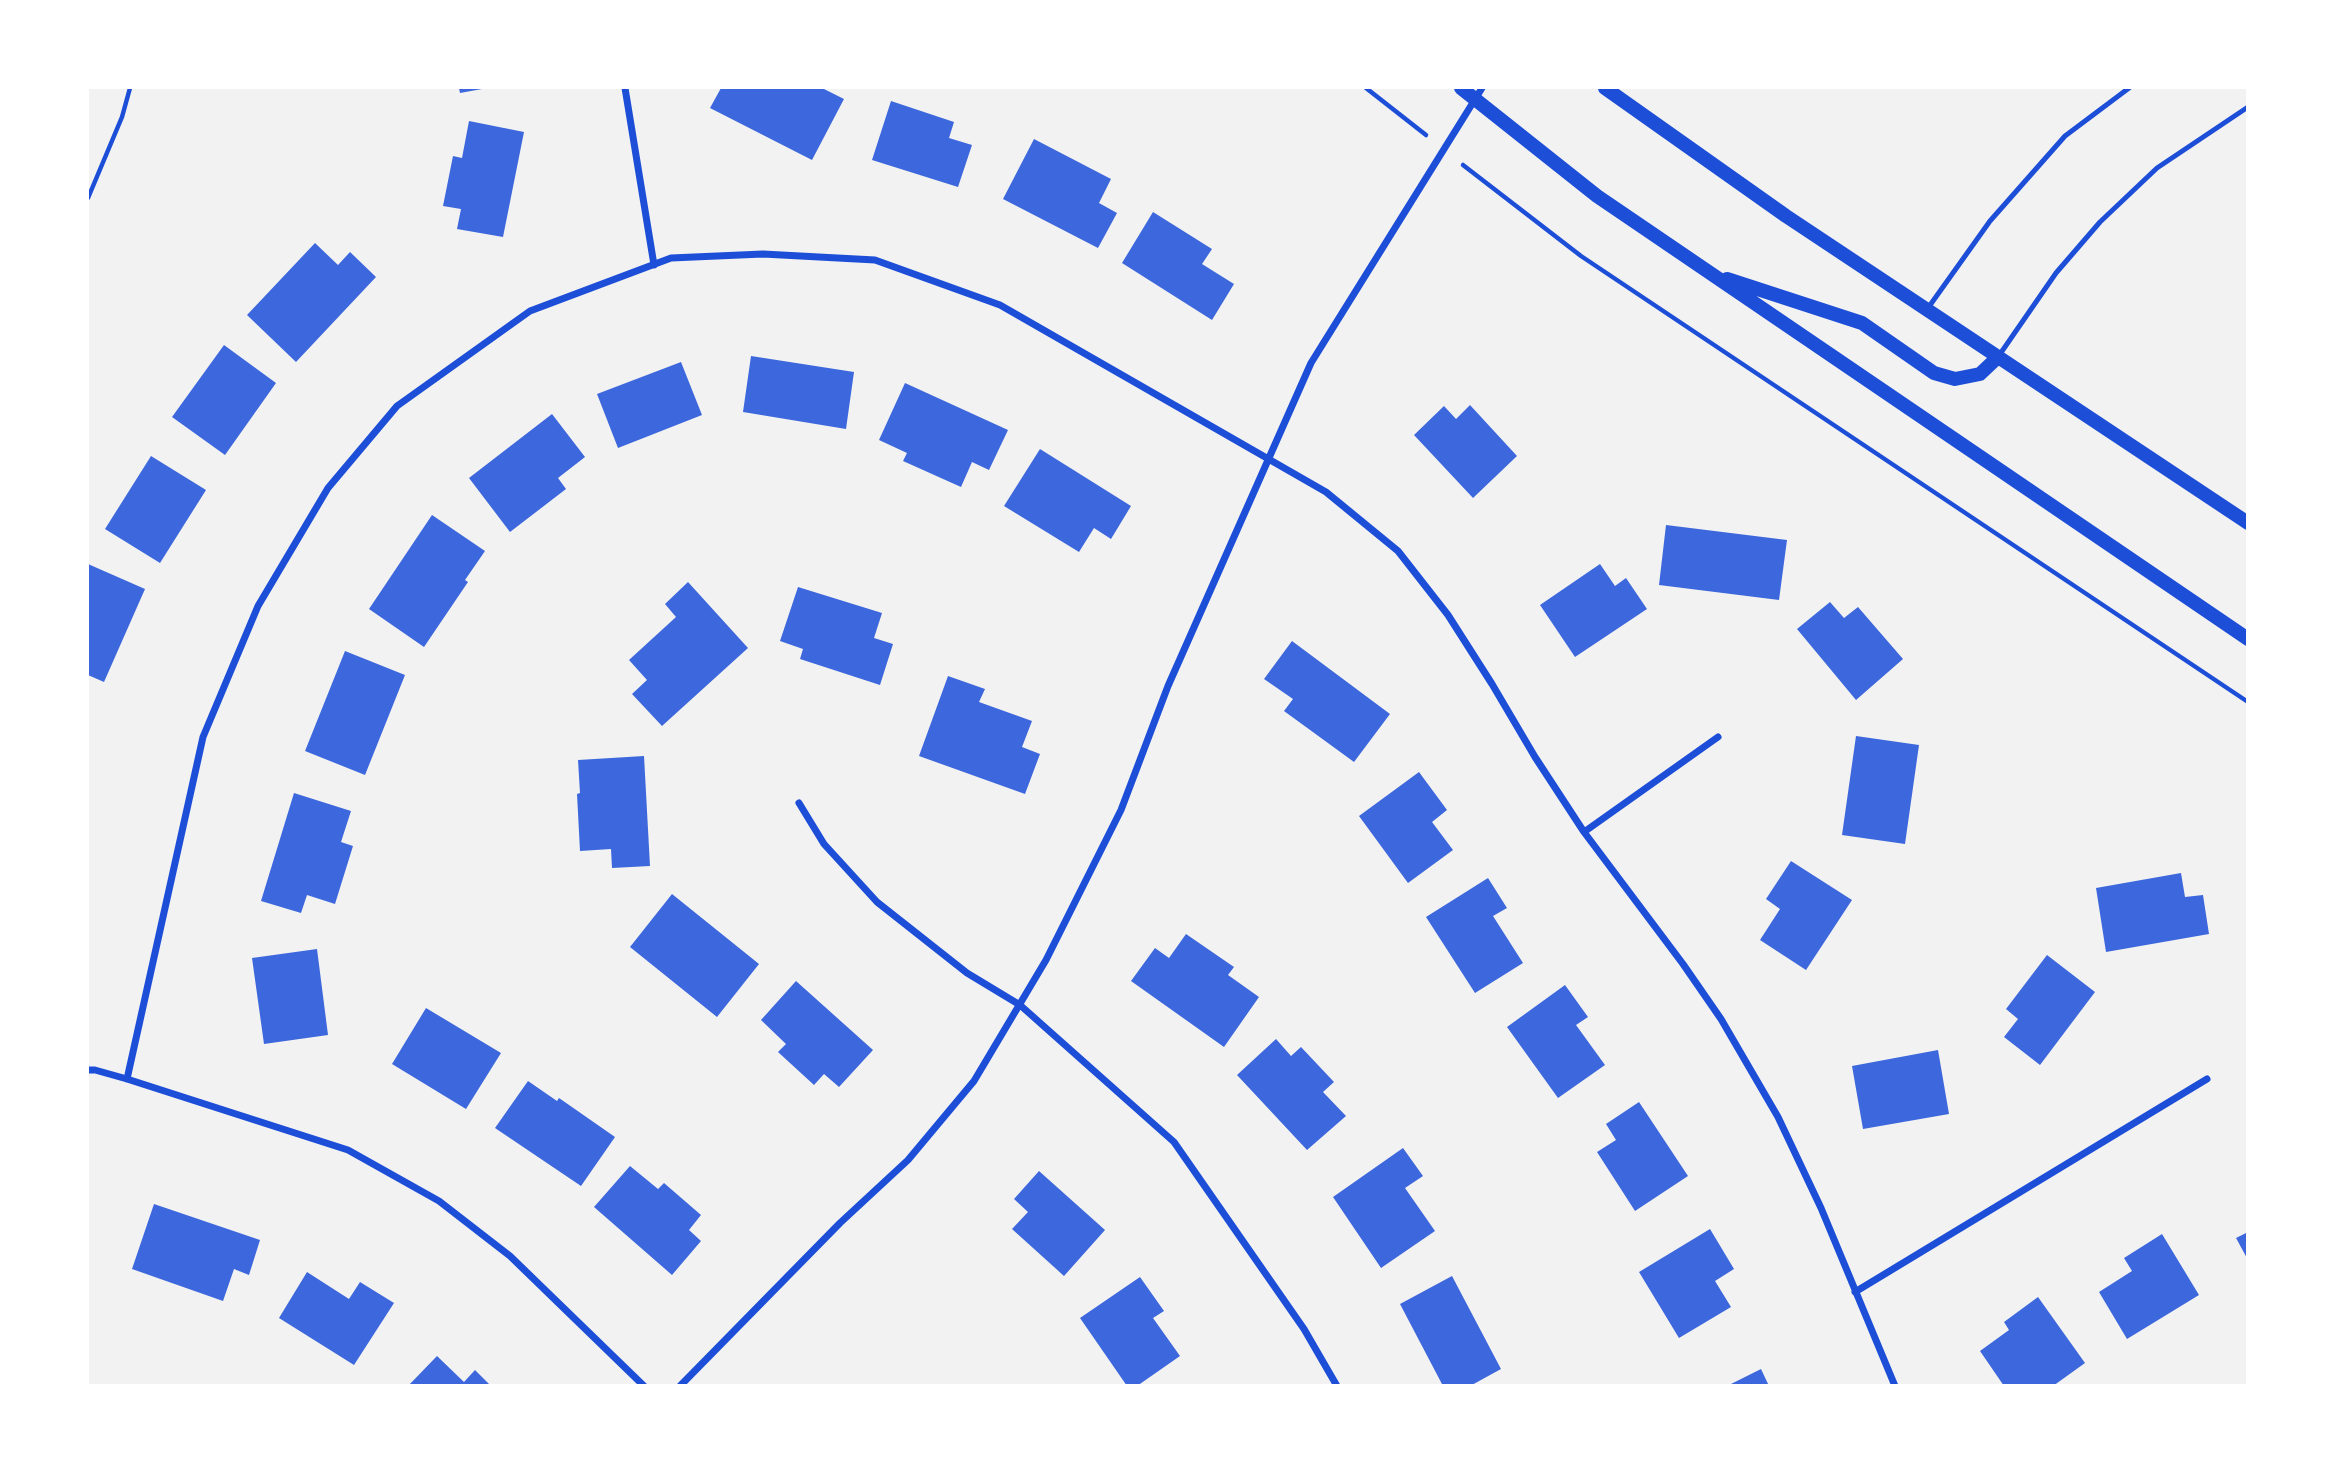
<!DOCTYPE html>
<style>
body{margin:0}
#map{position:relative;width:2335px;height:1473px;overflow:hidden;background:#f2f2f2;font-family:"Noto Sans",sans-serif}
canvas{display:block}
.frame{position:absolute;inset:0;border:89px solid #fff;pointer-events:none}
</style>
<div id="map">
<canvas width="2335" height="1473"></canvas>
<div class="frame"></div>
</div>
<script>
const c = document.querySelector('canvas').getContext('2d');
c.lineJoin = 'round';
function paint(path, color) {
  c.fillStyle = color;
  c.fill(path, 'evenodd');
}
function shape(rows) {
  const path = new Path2D();
  for (const r of rows) {
    path.moveTo(r[0], r[1]);
    for (let i = 2; i < r.length; i += 2) path.lineTo(r[i], r[i + 1]);
  }
  return path;
}
function stroke(path, color, width, dash) {
  c.strokeStyle = color;
  c.lineWidth = width;
  c.lineCap = dash ? 'butt' : 'round';
  c.setLineDash(dash || []);
  c.stroke(path);
}
paint(shape([
 [459,88,482,88,482,89,460,93],
 [721,88,822,88,844,99,812,160,710,108],
 [891,101,954,122,949,138,972,145,958,187,872,160],
 [469,121,524,132,503,237,457,229,461,209,443,206,453,156,462,158],
 [1034,139,1111,179,1099,203,1117,213,1098,248,1003,199],
 [1153,212,1212,249,1202,264,1234,284,1212,320,1122,263],
 [315,243,338,265,350,252,376,277,296,362,247,315],
 [224,345,276,383,225,455,172,417],
 [751,356,854,372,846,429,743,412],
 [681,362,702,415,618,448,597,394],
 [905,383,1008,430,989,470,972,462,961,487,903,461,907,453,879,440],
 [1470,405,1517,456,1473,498,1414,435,1444,406,1456,419],
 [552,414,585,457,558,478,566,489,510,532,469,478],
 [1040,449,1131,506,1111,539,1094,528,1079,552,1004,506],
 [151,456,206,490,160,563,105,529],
 [432,515,485,551,465,580,468,582,424,647,369,609],
 [1666,525,1787,540,1779,600,1659,585],
 [88,564,145,589,104,682,88,675],
 [1600,564,1615,586,1626,578,1647,609,1575,657,1540,605],
 [688,582,748,648,662,726,632,694,647,680,629,660,676,617,665,604],
 [798,587,882,613,874,638,893,644,880,685,800,659,803,649,780,641],
 [1830,602,1844,618,1858,607,1903,659,1856,700,1797,629],
 [1292,641,1390,714,1354,762,1284,711,1293,699,1264,679],
 [345,651,405,675,365,775,305,751],
 [948,676,985,689,979,702,1032,721,1022,747,1040,754,1025,794,919,756],
 [1856,736,1919,745,1905,844,1842,835],
 [644,756,650,866,612,868,611,849,580,851,577,794,580,793,578,760],
 [1419,772,1447,810,1432,822,1453,850,1408,883,1359,816],
 [294,793,351,811,341,842,353,846,335,904,307,895,301,913,261,901],
 [1791,861,1852,900,1806,970,1760,940,1780,909,1766,899],
 [2181,873,2185,897,2203,895,2209,934,2106,952,2096,888],
 [1488,878,1507,908,1493,916,1523,963,1475,993,1426,917],
 [672,894,759,964,717,1017,630,947],
 [1186,934,1234,967,1228,975,1259,997,1224,1047,1131,981,1155,948,1169,958],
 [317,949,328,1035,264,1044,252,958],
 [2047,955,2095,992,2040,1065,2004,1037,2018,1019,2006,1009],
 [796,981,873,1050,839,1087,824,1074,814,1085,778,1052,786,1044,761,1020],
 [1565,985,1588,1017,1576,1025,1605,1065,1558,1098,1507,1027],
 [426,1008,501,1053,466,1109,392,1064],
 [1276,1039,1291,1056,1301,1047,1334,1082,1323,1092,1346,1116,1307,1150,1237,1075],
 [1938,1050,1949,1114,1863,1129,1852,1066],
 [528,1081,557,1101,559,1098,615,1137,581,1186,495,1128],
 [1639,1102,1688,1176,1635,1211,1597,1152,1616,1140,1606,1124],
 [1403,1148,1423,1176,1405,1188,1435,1231,1381,1268,1333,1197],
 [630,1166,658,1189,664,1183,701,1215,689,1230,701,1241,672,1275,594,1207],
 [1039,1171,1105,1230,1064,1276,1012,1229,1028,1212,1014,1199],
 [154,1204,260,1240,249,1275,234,1269,223,1301,132,1269],
 [1710,1229,1734,1269,1715,1281,1731,1307,1679,1338,1639,1272],
 [2248,1232,2248,1260,2236,1238],
 [2162,1234,2199,1295,2127,1339,2099,1292,2132,1271,2124,1258],
 [307,1272,349,1299,360,1282,394,1303,354,1365,279,1318],
 [1452,1276,1501,1369,1470,1386,1443,1386,1400,1304],
 [1140,1277,1164,1311,1153,1318,1180,1356,1137,1386,1127,1386,1080,1318],
 [2038,1297,2085,1363,2053,1386,2004,1386,1980,1351,2009,1330,2004,1322],
 [437,1356,464,1382,475,1370,491,1386,408,1386],
 [1761,1369,1769,1386,1727,1386]
]), '#3d67dc');
stroke(shape([
 [1366,88,1426,135],
 [1463,165,1581,256,2248,702],
 [88,198,122,117,130,88]
]), '#1d4ed8', 4.5);
stroke(shape([
 [1928,308,1990,221,2065,136,2129,88],
 [1998,357,2056,273,2100,222,2157,168,2248,107]
]), '#1d4ed8', 5);
stroke(shape([
 [625,88,654,265],
 [799,803,824,844,877,902,967,973,1020,1005,1174,1142,1304,1329,1337,1386],
 [1584,832,1718,737],
 [88,1070,95,1070,127,1079,348,1150,439,1201,510,1256,644,1386],
 [127,1079,203,737,258,606,328,488,397,406,530,311,671,258,763,254,875,260,1000,305,1326,492,1398,551,1448,615,1492,684,1535,757,1584,832,1683,964,1721,1019,1778,1117,1821,1208,1895,1386],
 [1855,1292,2207,1079],
 [680,1386,840,1223,908,1160,974,1081,1046,960,1121,810,1168,686,1311,363,1482,88]
]), '#1d4ed8', 7);
stroke(shape([
 [1461,88,1597,196,2248,639],
 [1605,88,1786,216,2248,523],
 [1727,279,1862,323,1934,373,1955,379,1980,374,1998,357]
]), '#1d4ed8', 14);
</script>
